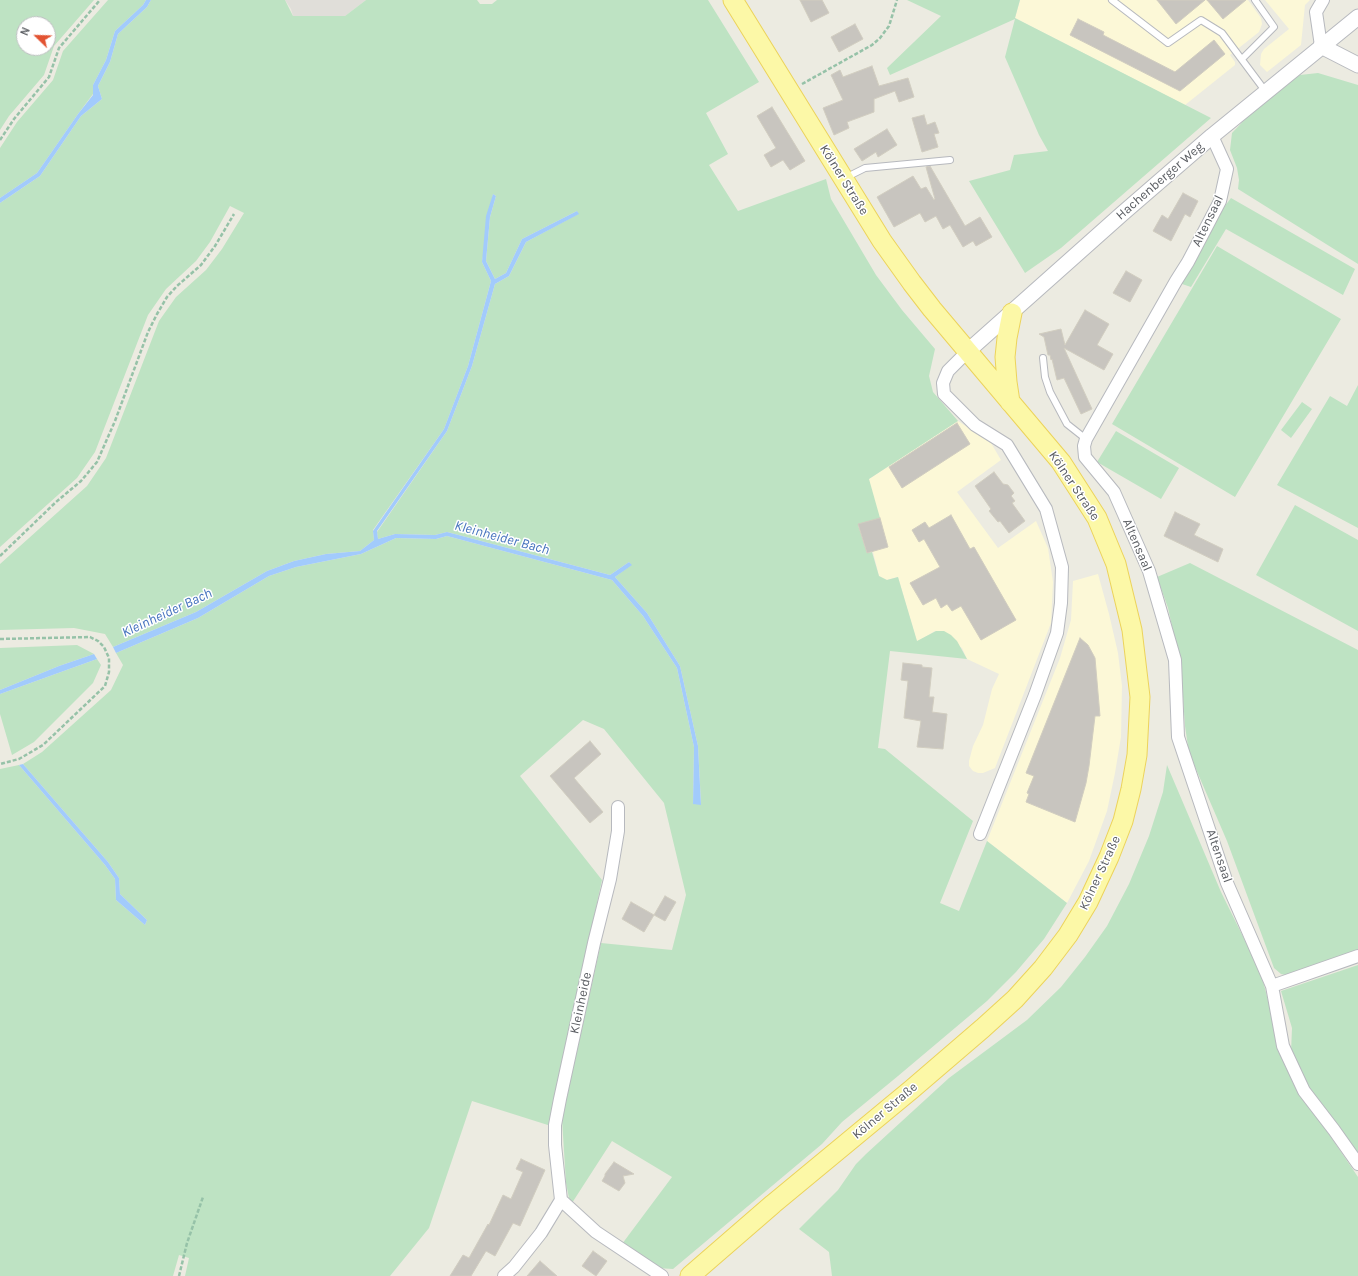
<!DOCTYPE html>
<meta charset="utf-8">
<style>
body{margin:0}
#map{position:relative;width:1358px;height:1276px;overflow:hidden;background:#ecebe1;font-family:Karla,sans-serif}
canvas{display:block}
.north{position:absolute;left:16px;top:16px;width:40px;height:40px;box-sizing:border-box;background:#fff;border:1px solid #bdbec0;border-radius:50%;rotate:293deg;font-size:11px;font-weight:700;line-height:16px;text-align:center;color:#5a5d62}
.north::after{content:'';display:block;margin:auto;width:14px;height:18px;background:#e25332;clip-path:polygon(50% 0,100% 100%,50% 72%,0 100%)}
</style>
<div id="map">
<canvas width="1358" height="1276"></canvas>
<div class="north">N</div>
</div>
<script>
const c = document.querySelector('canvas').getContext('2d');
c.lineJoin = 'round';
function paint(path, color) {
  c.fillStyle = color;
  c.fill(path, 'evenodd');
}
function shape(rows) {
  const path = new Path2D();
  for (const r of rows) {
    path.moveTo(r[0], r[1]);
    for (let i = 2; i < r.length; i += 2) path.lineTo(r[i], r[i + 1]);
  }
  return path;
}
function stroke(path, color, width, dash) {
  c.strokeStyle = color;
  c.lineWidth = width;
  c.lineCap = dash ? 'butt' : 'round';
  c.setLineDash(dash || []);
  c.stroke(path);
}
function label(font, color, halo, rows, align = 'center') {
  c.font = font + ' Karla,sans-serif';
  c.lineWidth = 3;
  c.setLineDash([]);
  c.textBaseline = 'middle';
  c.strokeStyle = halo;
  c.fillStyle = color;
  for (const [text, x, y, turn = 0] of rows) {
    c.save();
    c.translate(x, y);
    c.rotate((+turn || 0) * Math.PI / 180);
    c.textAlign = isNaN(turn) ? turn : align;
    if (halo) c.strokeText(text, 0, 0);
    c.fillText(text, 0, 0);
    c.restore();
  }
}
paint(shape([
 [1020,0,1248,0,1261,18,1262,24,1259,32,1230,55,1235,62,1235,65,1185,105,1015,18],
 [1265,0,1310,0,1305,5,1301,45,1267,72,1260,65,1261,54,1264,49,1289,29],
 [958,421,991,443,1001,460,957,492,998,548,1036,521,1048,548,1053,582,1051,623,995,768,983,773,978,773,973,771,969,766,969,761,973,746,983,725,992,689,999,674,967,659,962,648,935,631,917,642,898,577,886,580,879,576,873,552,867,553,858,524,869,479],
 [1098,574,1109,614,1118,653,1122,686,1121,737,1115,773,1107,811,1089,861,1067,903,987,841,1060,658,1071,620,1073,581]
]), '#fcf8d7');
paint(shape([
 [285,0,366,0,345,16,293,16,291,9]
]), '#e0ded9');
paint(shape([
 [0,0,94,0,54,46,44,75,9,116,0,130],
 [24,24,48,24,48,48,24,48],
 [108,0,146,0,143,5,115,31,106,60,93,85,93,94,78,114,37,173,0,198,0,148,17,122,53,80,63,51],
 [151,0,285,0,293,16,345,16,366,0,477,0,480,4,492,4,497,0,708,0,759,82,706,113,728,154,709,165,738,211,826,179,831,199,876,275,902,310,935,349,929,376,933,392,958,421,869,479,880,518,858,525,867,553,872,552,879,576,887,580,898,577,917,641,936,631,944,631,951,635,957,641,967,659,890,651,878,748,885,749,973,821,940,903,959,911,987,841,1067,903,1044,939,1016,972,987,1001,898,1076,842,1122,822,1144,673,1269,657,1268,622,1244,672,1177,612,1141,572,1203,569,1198,566,1183,562,1119,601,943,672,950,686,895,664,803,604,729,583,720,520,776,602,880,553,1105,551,1126,472,1101,429,1228,390,1276,185,1276,189,1258,179,1255,173,1276,0,1276,0,769,19,765,105,865,115,879,116,900,145,925,147,920,120,894,119,878,108,862,23,764,42,752,111,690,123,665,116,653,198,618,269,576,296,567,361,554,396,538,436,539,447,536,612,580,643,616,677,668,694,747,693,804,701,804,698,746,680,666,647,613,615,577,631,565,629,562,610,575,447,532,435,535,395,534,378,539,377,532,447,431,472,366,495,284,509,276,526,242,578,214,577,211,522,239,506,273,495,279,486,261,490,217,496,196,493,194,482,262,491,281,468,366,444,429,373,530,374,540,360,551,326,554,294,561,267,571,196,612,113,647,105,634,74,628,0,630,0,564,87,486,106,458,159,321,176,297,206,270,222,249,244,213,230,206,210,242,196,261,166,289,148,315,95,452,77,478,0,547,0,203,40,176,81,116,102,99,98,86,110,62,118,34,147,7],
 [907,0,1020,0,1015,18,1211,118,1061,248,1025,273,969,181,1010,170,1014,155,1048,151,1039,135,1005,57,1015,19,890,75,887,68,941,16],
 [1318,73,1358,85,1358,264,1238,189,1239,180,1237,168,1230,150,1232,133,1252,112,1290,81,1300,75],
 [1231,198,1355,269,1343,295,1226,229,1191,287,1179,283,1221,211],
 [1217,246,1341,319,1235,497,1112,424],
 [1358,385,1358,528,1277,485,1330,396,1347,406],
 [1302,402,1312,409,1291,438,1281,430],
 [1116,431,1179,468,1161,499,1097,462],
 [1295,505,1358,540,1358,631,1256,575],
 [1190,563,1358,650,1358,952,1290,976,1281,974,1274,968,1227,841,1189,753,1185,726,1182,683,1175,640,1168,608,1157,577],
 [77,645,94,654,59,666,0,690,0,648],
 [97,659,101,665,93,683,34,742,12,755,0,714,0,694],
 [1167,765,1221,892,1261,973,1282,1055,1295,1084,1358,1177,1358,1276,832,1276,829,1252,799,1229,838,1190,856,1164,866,1154,949,1078,1027,1020,1061,987,1085,957,1107,926,1129,884,1149,836,1163,792],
 [1358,965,1358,1159,1304,1080,1291,1052,1292,1028,1281,991]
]), '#bee3c3');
paint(shape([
 [146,0,151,0,147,7,118,34,110,62,98,86,102,99,81,116,40,176,0,203,0,198,37,173,78,114,93,95,93,85,106,60,115,31,143,5],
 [493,194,496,196,490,217,486,261,495,279,506,273,522,239,577,211,579,214,526,242,509,276,495,284,472,366,447,431,377,531,378,539,395,534,435,535,447,532,610,575,629,562,632,565,615,577,647,613,680,666,698,746,701,805,693,804,694,747,677,668,643,616,612,580,447,536,436,539,396,538,361,554,296,567,269,576,198,618,116,653,113,647,196,612,267,571,294,561,326,554,360,551,374,540,373,531,444,429,468,366,491,281,482,262,486,216],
 [94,654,97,659,0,694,0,690,59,666],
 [23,764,108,862,119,878,120,894,147,920,145,925,116,900,115,879,105,865,19,765]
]), '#a2cbfc');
const building = shape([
 [800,0,822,0,829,13,811,22,800,0],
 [1157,0,1205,0,1176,24,1157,0],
 [1207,0,1246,0,1223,19,1207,0],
 [1078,19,1104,32,1103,35,1175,72,1214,40,1225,54,1180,91,1070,35,1078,19],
 [855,24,863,39,839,52,831,37,855,24],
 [872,66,879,86,908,78,914,97,899,102,895,91,874,99,874,112,847,122,849,128,834,135,823,108,843,100,831,75,840,70,843,77,872,66],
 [772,107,805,161,790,170,783,160,771,167,764,155,776,148,757,116,772,107],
 [924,115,927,125,935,122,939,133,934,134,938,147,922,152,912,118,924,115],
 [887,129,897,145,878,157,876,152,862,161,854,149,887,129],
 [930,166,965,226,980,217,992,237,976,246,973,241,963,247,950,225,943,229,936,216,925,222,920,213,894,227,877,197,913,176,921,189,926,187,934,200,935,199,926,167,930,166],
 [1183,193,1198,201,1190,217,1185,214,1171,241,1153,231,1162,215,1168,219,1183,193],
 [1126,271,1142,280,1130,302,1113,293,1126,271],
 [1085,310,1109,324,1097,345,1113,354,1104,370,1064,348,1092,409,1081,414,1064,378,1057,380,1052,359,1051,360,1050,355,1048,355,1044,337,1039,334,1061,329,1065,345,1085,310],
 [957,423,970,444,902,488,889,467,957,423],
 [994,472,1003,484,1008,485,1014,493,1011,496,1015,501,1012,503,1025,521,1009,533,1000,521,998,522,989,511,991,509,975,486,994,472],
 [1175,512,1200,524,1194,535,1223,549,1218,562,1164,536,1175,512],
 [951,515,970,549,974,547,1016,620,981,640,961,606,952,611,947,604,941,608,936,598,923,605,910,583,940,567,924,539,919,542,912,530,925,522,929,528,951,515],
 [880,518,888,547,867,553,858,524,880,518],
 [1080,638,1088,645,1095,658,1100,716,1095,716,1089,766,1086,783,1075,822,1026,802,1029,794,1027,793,1034,776,1026,773,1080,638],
 [903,663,922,665,922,667,932,668,929,697,934,697,932,712,947,714,943,749,917,747,921,721,904,718,908,681,901,680,903,663],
 [590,741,601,754,574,778,603,812,590,823,550,776,590,741],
 [665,896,676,902,665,921,654,915,665,896],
 [631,902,654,915,644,932,622,919,631,902],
 [521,1159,545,1170,520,1226,513,1223,495,1256,486,1251,471,1276,450,1276,463,1255,469,1258,488,1224,489,1225,503,1195,511,1199,523,1172,516,1169,521,1159],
 [614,1162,634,1174,623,1176,625,1183,619,1191,602,1181,605,1176,605,1174,614,1162],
 [593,1251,607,1261,596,1276,582,1266,593,1251],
 [540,1261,557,1276,527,1276,540,1261]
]);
paint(building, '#c8c5bf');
stroke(building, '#d1cdc0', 1);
const service = shape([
 [1112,0,1168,43,1201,20,1222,33,1266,92],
 [1242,59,1274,27,1255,0],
 [845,178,865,168,950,160],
 [1043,358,1045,377,1050,392,1067,424,1086,439]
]);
const minor = shape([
 [1321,46,1316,12,1323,0],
 [1212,136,1227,169,1220,201,1188,262,1176,281,1086,439,1084,446,1085,457,1114,492,1149,571,1175,660,1178,737,1227,883,1272,986,1283,1046,1304,1091,1334,1130,1358,1164],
 [968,351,948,371,943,383,944,394,975,425,1007,445,1046,509,1062,567,1061,603,1057,633,1035,695,980,834],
 [618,807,618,831,610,879,594,943,560,1099,555,1125,555,1145,561,1200,596,1232,662,1276],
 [1272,986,1358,956],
 [504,1276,514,1267,541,1233,561,1200]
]);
const tertiary = shape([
 [1321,46,1358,65],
 [968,351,1123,213,1212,136,1358,17]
]);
const primary = shape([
 [1010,402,1007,382,1005,357,1007,338,1012,313],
 [690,1276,773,1204,912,1089,983,1028,1015,999,1043,968,1068,935,1088,902,1109,857,1123,821,1131,789,1137,755,1140,697,1132,630,1116,564,1097,518,1061,462,932,309,912,283,882,241,733,0]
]);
stroke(service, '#b7b9be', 8);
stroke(minor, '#b7b9be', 14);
stroke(tertiary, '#b7b9be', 17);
stroke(primary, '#ecd35b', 21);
stroke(shape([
 [802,84,872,45,880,38,889,26,897,0],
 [0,140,14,119,49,77,59,48,100,0],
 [0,556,56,502,81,481,97,462,115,421,148,332,157,314,167,297,177,286,201,265,215,246,234,214],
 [0,639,90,637,98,641,104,647,109,658,109,672,105,686,43,745,19,759,0,764],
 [179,1276,187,1243,203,1197]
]), '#96c2a8', 2.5, [4, 2]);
stroke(service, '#fff', 6);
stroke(minor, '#fff', 12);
stroke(tertiary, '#fff', 15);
stroke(primary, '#fcf8a7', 19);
label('13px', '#5a5d62', '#fff', [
 ["Kölner Straße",844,180,58],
 ["Hachenberger Weg",1160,181,-41],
 ["Altensaal",1208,221,-64],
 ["Kölner Straße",1074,486,56],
 ["Altensaal",1137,545,67],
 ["Altensaal",1219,856,71],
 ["Kölner Straße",1100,873,-65],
 ["Kleinheide",581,1003,-78],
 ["Kölner Straße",885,1111,-40]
]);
label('italic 14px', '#4673be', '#fff', [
 ["Kleinheider Bach",502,538,15],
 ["Kleinheider Bach",167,613,-25]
]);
</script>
